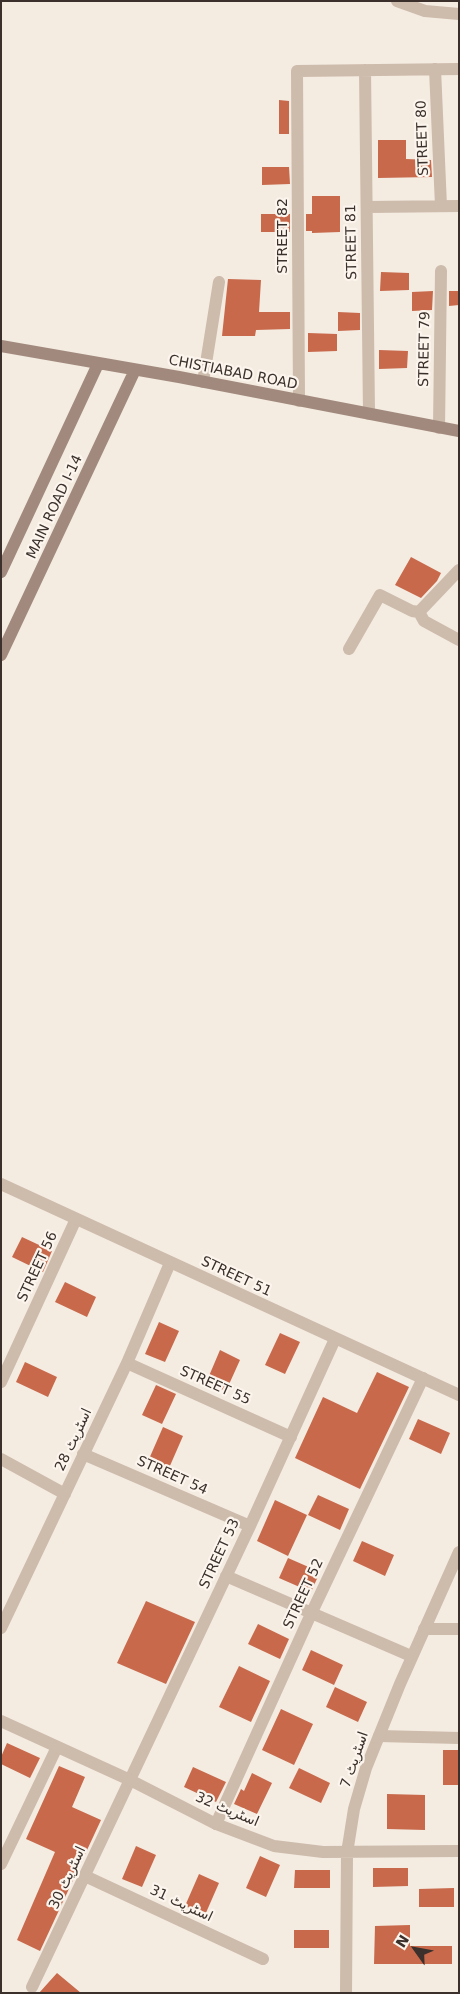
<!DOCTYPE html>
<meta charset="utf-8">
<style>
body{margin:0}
#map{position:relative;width:460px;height:1994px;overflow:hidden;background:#f4ebe1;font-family:"DejaVu Sans",sans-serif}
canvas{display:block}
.frame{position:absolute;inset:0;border:2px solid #3b302b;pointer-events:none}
.north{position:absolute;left:390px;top:1924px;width:50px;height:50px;-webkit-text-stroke:4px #fbf5ee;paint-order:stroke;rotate:302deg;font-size:14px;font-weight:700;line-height:20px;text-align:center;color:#3b302b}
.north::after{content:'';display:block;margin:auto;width:18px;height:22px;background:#3b302b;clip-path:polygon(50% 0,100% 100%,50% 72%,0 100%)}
</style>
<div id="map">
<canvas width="460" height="1994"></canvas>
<div class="frame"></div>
<div class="north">N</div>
</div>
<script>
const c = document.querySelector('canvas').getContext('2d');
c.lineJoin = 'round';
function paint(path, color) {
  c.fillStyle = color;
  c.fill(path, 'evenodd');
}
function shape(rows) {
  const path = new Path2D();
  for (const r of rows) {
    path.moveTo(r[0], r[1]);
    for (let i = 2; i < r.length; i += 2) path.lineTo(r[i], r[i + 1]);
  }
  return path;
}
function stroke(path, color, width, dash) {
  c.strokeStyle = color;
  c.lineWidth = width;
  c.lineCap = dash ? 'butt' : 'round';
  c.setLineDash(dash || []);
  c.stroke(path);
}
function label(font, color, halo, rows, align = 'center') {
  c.font = font + ' "DejaVu Sans","Noto Naskh Arabic",sans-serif';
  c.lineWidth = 4.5;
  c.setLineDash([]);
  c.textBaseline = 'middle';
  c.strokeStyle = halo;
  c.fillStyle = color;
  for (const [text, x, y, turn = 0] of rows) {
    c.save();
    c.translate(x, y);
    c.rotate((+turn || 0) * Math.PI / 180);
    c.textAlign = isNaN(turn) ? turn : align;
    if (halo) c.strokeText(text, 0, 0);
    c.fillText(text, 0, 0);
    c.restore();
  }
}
paint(shape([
 [279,100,289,101,289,134,279,134],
 [378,140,406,140,406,159,431,160,432,177,378,178],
 [262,167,289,167,290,184,262,185],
 [312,196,340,196,340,232,312,233,312,231,306,231,306,214,312,214],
 [261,214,290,214,290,232,261,232],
 [381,272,409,273,409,290,380,291],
 [228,279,261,280,259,312,290,312,290,329,256,330,255,336,222,336],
 [433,291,432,310,412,311,412,292],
 [449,291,459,291,459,305,449,306],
 [338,312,360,313,360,330,338,331],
 [308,333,337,334,337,351,308,352],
 [379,350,408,351,407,368,379,369],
 [411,557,441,573,437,581,421,598,395,585],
 [22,1237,52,1251,43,1272,12,1257],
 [65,1282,96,1297,87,1317,55,1302],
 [159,1322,179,1331,165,1362,145,1354],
 [280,1333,300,1342,285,1374,265,1365],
 [220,1350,240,1360,226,1391,206,1383],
 [25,1362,57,1377,48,1397,16,1382],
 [377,1372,409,1387,360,1489,295,1458,323,1397,357,1413],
 [156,1385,176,1394,162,1424,142,1415],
 [418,1419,450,1433,441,1454,409,1439],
 [163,1427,183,1436,169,1468,149,1459],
 [318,1495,349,1509,340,1530,308,1515],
 [275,1500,307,1515,288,1556,257,1541],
 [362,1541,394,1555,385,1576,353,1561],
 [288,1558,320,1572,311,1592,279,1578],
 [146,1601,195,1622,166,1684,117,1663],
 [258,1624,289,1639,280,1659,248,1644],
 [311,1650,343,1665,334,1685,302,1670],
 [239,1666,270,1681,251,1722,219,1707],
 [335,1687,367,1702,358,1722,326,1707],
 [281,1709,313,1724,294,1765,262,1750],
 [7,1743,40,1758,30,1778,1,1764,1,1757],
 [443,1750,459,1750,459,1785,443,1785],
 [59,1766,85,1777,72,1807,101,1820,40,1951,17,1940,55,1852,26,1839],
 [193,1767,226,1782,216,1802,184,1787],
 [299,1768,330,1783,321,1803,289,1788],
 [252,1773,272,1783,257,1814,234,1804,241,1789,244,1791],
 [387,1794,425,1795,425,1830,387,1829],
 [136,1846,156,1855,142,1887,122,1879],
 [260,1856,280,1865,266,1897,246,1888],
 [373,1868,408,1868,408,1886,373,1887],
 [295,1870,330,1870,330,1888,294,1888],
 [199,1874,219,1883,205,1915,185,1906],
 [454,1888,454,1907,419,1907,419,1889],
 [410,1925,410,1946,452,1946,452,1964,374,1964,375,1926],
 [294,1930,329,1930,329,1948,294,1948],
 [57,1973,81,1993,39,1993]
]), '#c8694b');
stroke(shape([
 [397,1,425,11,459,14],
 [435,69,441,206],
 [365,70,369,414],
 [367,207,459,206],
 [203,382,219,282],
 [299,401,297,71,459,69],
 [439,428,441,271],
 [419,612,424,621,459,640],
 [349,649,380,595,412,611,419,612,459,570],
 [127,1363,291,1437],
 [1,1382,76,1219],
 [83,1454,250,1526],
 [1,1459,65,1494],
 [226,1576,411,1656],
 [1,1628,127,1363,170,1263],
 [424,1629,459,1629],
 [379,1736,459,1738],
 [216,1824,311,1614,423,1378],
 [1,1864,57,1747],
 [85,1876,263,1959],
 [32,1987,250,1526,335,1339]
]), '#cdbbac', 12);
stroke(shape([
 [1,1184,459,1395],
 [1,1721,130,1780,216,1824,274,1846,323,1852,459,1851],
 [346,1993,347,1853,354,1809,366,1768,400,1684,459,1552]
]), '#cdbbac', 12);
stroke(shape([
 [1,346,179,377,459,431],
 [1,572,98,364],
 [1,655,135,370]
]), '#a18a7d', 12);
label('14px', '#3b302b', '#fbf5ee', [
 ["STREET 80",423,138,-92],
 ["STREET 82",283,236,-90],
 ["STREET 81",352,242,-91],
 ["STREET 79",425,349,-89],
 ["CHISTIABAD ROAD",233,373,11],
 ["MAIN ROAD I-14",55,507,-65],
 ["STREET 56",38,1267,-65],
 ["STREET 51",236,1277,25],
 ["STREET 55",215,1386,24],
 ["اسٹریٹ 28",74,1440,-65],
 ["STREET 54",172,1476,24],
 ["STREET 53",220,1554,-65],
 ["STREET 52",304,1594,-65],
 ["اسٹریٹ 7",355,1760,-71],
 ["اسٹریٹ 32",227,1810,23],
 ["اسٹریٹ 30",68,1878,-65],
 ["اسٹریٹ 31",181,1904,25]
]);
</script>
